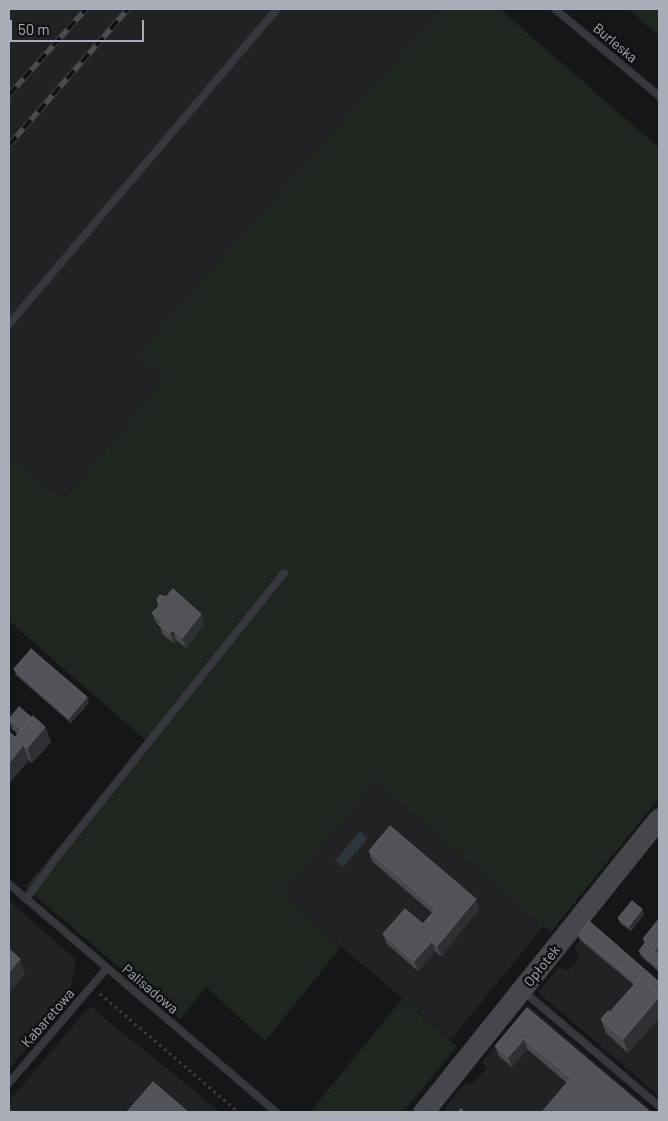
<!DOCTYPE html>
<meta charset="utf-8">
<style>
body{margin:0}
#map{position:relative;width:668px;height:1121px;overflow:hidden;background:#161618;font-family:Barlow,sans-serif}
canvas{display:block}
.frame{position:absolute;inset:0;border:10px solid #a8adb8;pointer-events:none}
.scale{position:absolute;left:10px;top:20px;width:134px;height:22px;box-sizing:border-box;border:2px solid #a8adb8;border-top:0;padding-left:6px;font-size:15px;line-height:18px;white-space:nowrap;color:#a8adb8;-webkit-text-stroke:4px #111113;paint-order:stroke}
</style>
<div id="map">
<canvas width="668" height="1121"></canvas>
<div class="frame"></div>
<div class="scale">50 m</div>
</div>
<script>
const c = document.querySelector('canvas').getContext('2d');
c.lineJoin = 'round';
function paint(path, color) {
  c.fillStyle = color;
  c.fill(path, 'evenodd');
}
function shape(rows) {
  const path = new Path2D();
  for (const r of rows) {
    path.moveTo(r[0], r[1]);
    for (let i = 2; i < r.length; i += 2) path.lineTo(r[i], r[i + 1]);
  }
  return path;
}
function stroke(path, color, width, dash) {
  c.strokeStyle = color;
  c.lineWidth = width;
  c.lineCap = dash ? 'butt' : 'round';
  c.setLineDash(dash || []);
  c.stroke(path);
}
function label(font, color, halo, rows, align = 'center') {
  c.font = font + ' Barlow,sans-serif';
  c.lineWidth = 5;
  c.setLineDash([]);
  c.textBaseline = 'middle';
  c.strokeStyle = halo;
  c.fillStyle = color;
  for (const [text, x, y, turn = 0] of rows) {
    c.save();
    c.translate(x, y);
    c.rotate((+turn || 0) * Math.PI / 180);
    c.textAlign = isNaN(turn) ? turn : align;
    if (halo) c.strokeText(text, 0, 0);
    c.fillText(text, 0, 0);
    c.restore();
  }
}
paint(shape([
 [9,9,442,9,137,355,165,379,61,500,9,455],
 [375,780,544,925,451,1040,281,895],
 [9,901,76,960,68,1000,9,1069],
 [591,927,659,985,659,1096,538,992,558,968,570,970,579,958,575,947],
 [528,1005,653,1112,444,1112,447,1105,466,1082,472,1084,487,1068,482,1062],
 [90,1006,220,1112,9,1112,9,1101]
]), '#222225');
paint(shape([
 [442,9,500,9,659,148,659,798,551,932,375,781,281,895,341,947,265,1041,206,987,180,1019,25,887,148,742,9,621,9,455,62,500,165,379,137,355],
 [628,9,659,9,659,36],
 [402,999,457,1046,403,1112,310,1112]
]), '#1e261f');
paint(shape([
 [360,831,368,838,343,867,335,861]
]), '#2c353c');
stroke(shape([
 [100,994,238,1112]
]), '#3d3f44', 3, [2.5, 4]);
stroke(shape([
 [555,9,659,96],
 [9,324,277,9],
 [9,884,276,1112],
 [26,899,56,858,284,573],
 [523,991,659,1106],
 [9,1083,107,968]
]), '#37383d', 8);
stroke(shape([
 [424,1112,659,819]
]), '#45474d', 21);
const rail = shape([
 [9,95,86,9],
 [9,145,128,9]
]);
stroke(rail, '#4a4c52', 5.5);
stroke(rail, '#111113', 4, [11]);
paint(shape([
 [152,613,201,614,204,624,186,648,176,640,174,643,163,635,160,626,156,623],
 [14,669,87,697,89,702,71,723,16,675],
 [32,717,45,727,51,742,32,763,29,760,11,781,9,779,9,732,15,737,18,734,12,729,9,719],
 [369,851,479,909,441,956,435,951,418,971,387,944,383,934,423,924,432,913,372,861],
 [642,909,644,914,631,931,620,923,618,918],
 [659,919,659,970,658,971,641,956,639,951,645,943,643,939],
 [578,935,659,982,659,1018,628,1053,606,1033,601,1019,610,1012,634,985,580,940],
 [527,1008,650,1112,567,1083,527,1049,512,1067,499,1056,495,1046]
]), '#47494d');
paint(shape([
 [201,614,204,624,186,648,182,638],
 [173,630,176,640,174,643,170,633],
 [87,697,89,702,71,723,69,718],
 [45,727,51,742,32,763,27,748],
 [23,745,29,760,11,781,9,774,9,763],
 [476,899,479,909,441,956,437,946],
 [642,909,644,914,631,931,629,926],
 [432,941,435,951,418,971,414,961],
 [659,944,659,959,656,949],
 [20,959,25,974,9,993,9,972],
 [659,963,659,970,658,971,657,966],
 [659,997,659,1015,657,1013,659,1018,628,1053,623,1039],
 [524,1039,527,1049,512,1067,508,1057]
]), '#2f3033');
const building = shape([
 [173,589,201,614,182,638,173,630,170,633,159,625,162,621,152,613,159,606,157,599,160,595,166,597,173,589],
 [31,649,87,697,69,718,14,669,31,649],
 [19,707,31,717,21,730,9,719,19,707],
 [33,716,45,727,27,748,23,745,9,763,9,732,15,737,33,716],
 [390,826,476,899,437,946,432,941,414,961,383,934,405,909,423,924,436,909,369,851,390,826],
 [632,901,642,909,629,926,618,918,632,901],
 [659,919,659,944,656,949,643,939,659,919],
 [589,921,659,982,659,995,640,978,636,983,578,935,589,921],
 [645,943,657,954,659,952,659,963,657,966,639,951,645,943],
 [9,949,20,959,9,972,9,949],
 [640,978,659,995,659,997,623,1039,601,1019,608,1011,610,1012,640,978],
 [527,1008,650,1112,542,1112,571,1078,524,1039,508,1057,495,1046,527,1008],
 [153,1082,188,1112,127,1112,153,1082],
 [461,1109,464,1112,458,1112,461,1109]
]);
paint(building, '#525359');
stroke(building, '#5f6168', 1);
label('14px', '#a8adb8', '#111113', [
 ["Burleska",615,43,40],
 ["Opłotek",542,966,-51],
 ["Palisadowa",150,989,40],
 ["Kabaretowa",48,1018,-49]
]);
</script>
